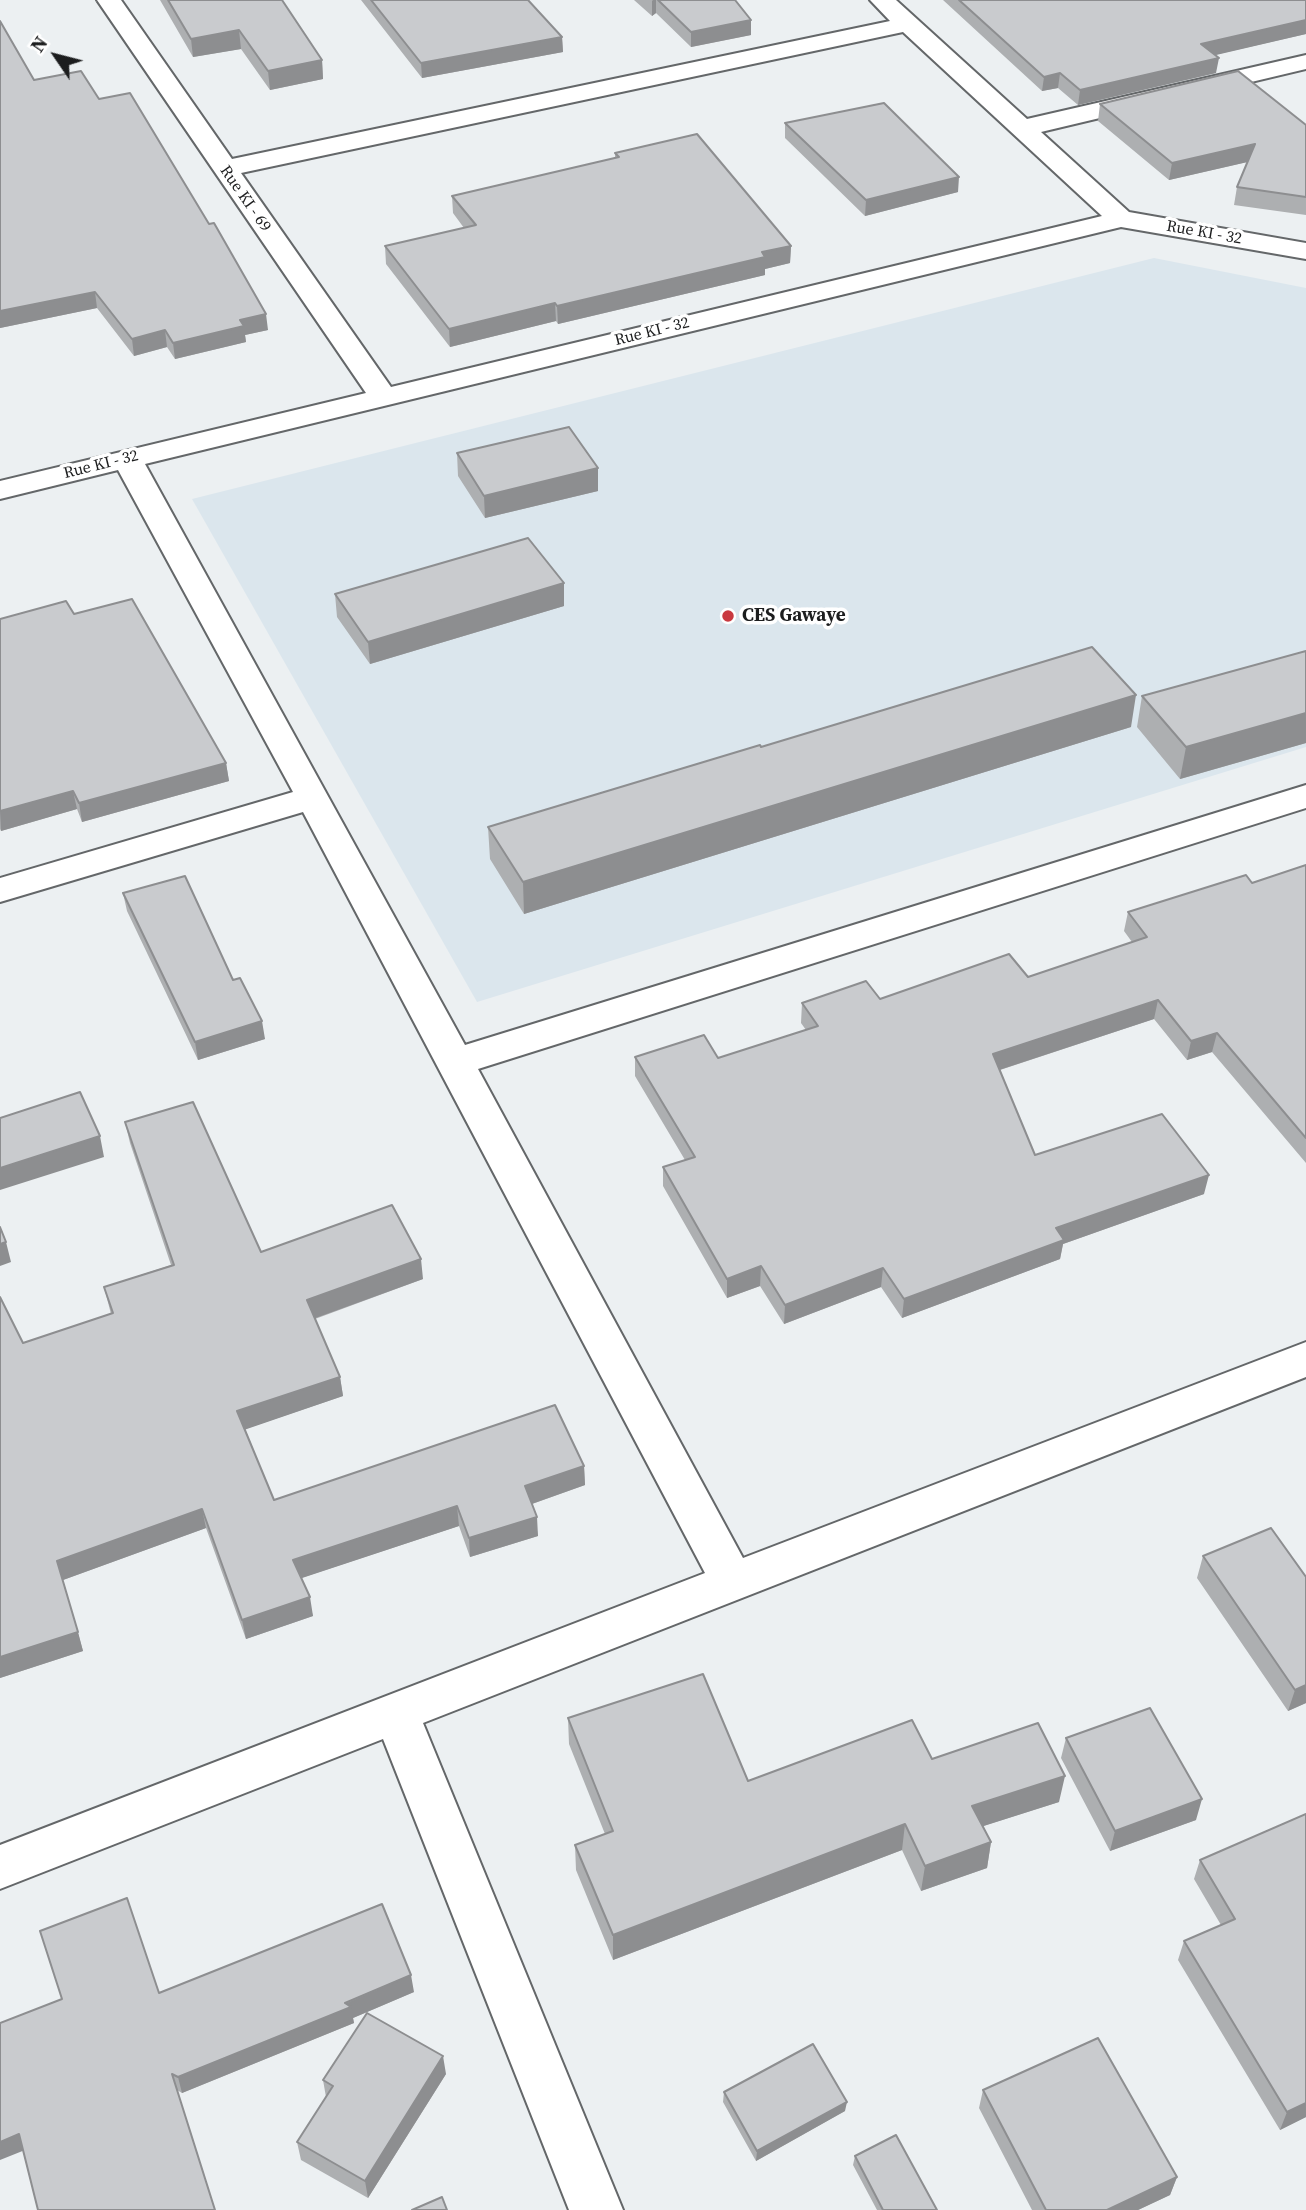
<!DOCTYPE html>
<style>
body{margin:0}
#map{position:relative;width:1306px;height:2210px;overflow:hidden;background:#ecf0f2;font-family:"Source Serif 4",serif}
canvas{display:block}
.north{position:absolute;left:21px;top:21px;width:70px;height:70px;-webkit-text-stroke:5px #fff;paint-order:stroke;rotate:305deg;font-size:19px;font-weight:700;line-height:28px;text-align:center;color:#1c1d1e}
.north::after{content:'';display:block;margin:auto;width:24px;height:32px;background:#1c1d1e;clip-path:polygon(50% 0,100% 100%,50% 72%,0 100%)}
</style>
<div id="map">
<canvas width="1306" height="2210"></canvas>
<div class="north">N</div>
</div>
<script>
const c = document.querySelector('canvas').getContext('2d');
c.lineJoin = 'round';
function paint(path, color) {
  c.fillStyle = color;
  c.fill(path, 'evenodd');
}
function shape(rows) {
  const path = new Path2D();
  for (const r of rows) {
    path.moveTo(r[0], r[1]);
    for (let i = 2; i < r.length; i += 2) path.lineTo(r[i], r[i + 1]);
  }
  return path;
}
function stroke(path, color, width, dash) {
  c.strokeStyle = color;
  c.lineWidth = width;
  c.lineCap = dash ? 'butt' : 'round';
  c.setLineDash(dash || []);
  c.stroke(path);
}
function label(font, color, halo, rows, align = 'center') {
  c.font = font + ' "Source Serif 4",serif';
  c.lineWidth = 7;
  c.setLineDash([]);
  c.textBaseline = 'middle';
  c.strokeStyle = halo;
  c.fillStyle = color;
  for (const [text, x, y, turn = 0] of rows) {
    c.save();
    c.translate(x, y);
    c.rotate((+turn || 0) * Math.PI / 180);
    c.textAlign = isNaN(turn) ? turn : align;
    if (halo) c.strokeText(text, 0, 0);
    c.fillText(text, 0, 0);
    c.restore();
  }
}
paint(shape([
 [1154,258,1306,288,1306,747,477,1002,192,499]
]), '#dbe6ed');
const minor = shape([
 [97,0,121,0,232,159,890,21,870,0,896,0,1027,119,1306,55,1306,69,1041,132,1129,212,1306,243,1306,259,1121,227,145,464,465,1045,1306,785,1306,808,478,1069,743,1558,1306,1342,1306,1377,423,1723,623,2210,569,2210,383,1739,0,1889,0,1845,705,1573,303,812,0,902,0,878,293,792,118,470,0,499,0,481,366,393,97,0],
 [903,32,1102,216,391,387,241,173,903,32]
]);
stroke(minor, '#646769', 4);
paint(minor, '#fff');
paint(shape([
 [160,0,282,0,322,60,323,79,270,90,241,49,193,57],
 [361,0,528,0,562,37,563,52,422,78],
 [634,0,735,0,751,20,751,35,691,47,656,13,652,16],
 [943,0,1306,0,1306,34,1214,55,1216,73,1078,105,1058,88,1042,91],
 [0,21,34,80,99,99,268,330,245,335,246,342,175,359,167,347,134,356,97,308,0,328],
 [1100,104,1306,125,1306,215,1234,205,1237,187,1247,162,1169,180,1098,121],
 [785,123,958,192,865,216,785,138],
 [615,153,791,246,790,263,765,269,765,275,558,324,556,321,450,347,386,264,385,246,464,228,453,213,452,196,615,158],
 [457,453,598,468,598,491,485,518,458,476],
 [564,583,564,606,370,664,337,617,335,594],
 [74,614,226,763,229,781,82,822,77,809,1,831,0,829,0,619],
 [1306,651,1306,743,1180,779,1137,727,1142,696],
 [1131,727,524,914,490,859,488,827,761,747],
 [1306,865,1306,1163,1212,1052,1187,1060,1154,1019,1000,1070,1035,1155,1204,1194,1063,1244,1060,1259,902,1318,881,1287,784,1324,760,1286,727,1298,663,1186,663,1167,685,1160,635,1076,635,1057,718,1058,806,1030,801,1023,802,1003,880,999,1028,977,1132,942,1124,931,1128,912,1252,883],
 [123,893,233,980,265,1039,198,1060,127,911],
 [125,1122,261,1252,423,1279,315,1319,340,1377,343,1396,245,1429,274,1500,584,1466,585,1485,532,1504,538,1536,470,1557,459,1526,301,1578,313,1616,246,1639,206,1528,63,1580,83,1651,0,1678,0,1297,23,1343,111,1314,104,1287,171,1265,130,1143],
 [1203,1556,1306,1577,1306,1703,1288,1711,1197,1578],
 [568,1718,748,1781,932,1759,1059,1802,983,1826,991,1842,987,1868,921,1891,902,1850,613,1960,576,1870,575,1845,605,1834,569,1744],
 [1066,1738,1196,1820,1110,1851,1061,1758],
 [1306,1814,1306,2117,1280,2130,1178,1960,1184,1941,1221,1925,1194,1879,1200,1860],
 [414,1992,353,2018,354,2023,182,2093,177,2090,23,2151,159,1993],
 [446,2074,368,2198,301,2160,297,2142,326,2097,323,2080],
 [983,2090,1177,2177,1170,2195,1138,2210,1032,2210,979,2108],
 [724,2092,845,2111,756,2161,723,2102],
 [855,2156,937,2210,877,2210,853,2165]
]), '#adafb1');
paint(shape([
 [653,0,656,0,656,13,652,16,652,1],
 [751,20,751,35,691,47,691,32],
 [1306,20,1306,34,1199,59,1201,44],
 [239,30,241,49,193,57,191,39],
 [562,37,563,52,422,78,421,63],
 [1219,58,1216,73,1078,105,1080,90],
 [322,60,323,79,270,90,268,71],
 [1060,73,1058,88,1042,91,1044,77],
 [1255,144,1252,161,1169,180,1172,163],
 [959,177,958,192,865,216,866,200],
 [791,246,790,263,765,269,765,275,558,324,557,306,762,252],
 [95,292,97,308,0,328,0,311],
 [555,303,556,321,450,347,449,329],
 [266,314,268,330,245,335,246,342,175,359,173,343,240,320],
 [165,330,167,347,134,356,132,339],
 [598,468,598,491,485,518,484,496],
 [564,583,564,606,370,664,368,642],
 [1136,695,1131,727,524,914,523,882],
 [1306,713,1306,743,1180,779,1186,747],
 [226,763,229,781,82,822,79,803],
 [73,791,77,809,1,831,0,811],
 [1158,1000,1154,1019,990,1073,993,1054],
 [262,1021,265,1039,198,1060,195,1042],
 [1217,1033,1212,1052,1187,1060,1191,1041],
 [100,1136,104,1157,0,1190,0,1168],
 [1209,1175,1204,1194,1063,1244,1060,1259,902,1318,904,1299,1056,1228],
 [6,1242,11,1262,0,1266,0,1244],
 [421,1259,423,1279,310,1320,307,1300],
 [761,1266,760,1286,727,1298,727,1279],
 [883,1268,881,1287,784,1324,785,1305],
 [340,1377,343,1396,241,1431,237,1411],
 [584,1466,585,1485,526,1506,525,1486],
 [457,1506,459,1526,296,1580,293,1560],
 [202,1509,206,1528,63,1580,57,1561],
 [537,1517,538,1536,470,1557,469,1538],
 [310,1597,313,1616,246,1639,242,1620],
 [78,1632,83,1651,0,1678,0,1657],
 [1306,1685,1306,1703,1288,1711,1295,1690],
 [1065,1776,1059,1802,968,1831,972,1806],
 [1202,1799,1196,1820,1110,1851,1115,1831],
 [905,1824,902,1850,613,1960,613,1935],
 [991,1842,987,1868,921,1891,925,1866],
 [411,1975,414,1992,353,2018,354,2023,182,2093,178,2077],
 [443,2056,446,2074,368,2198,365,2181],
 [847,2102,845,2111,756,2161,757,2151],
 [1306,2103,1306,2117,1280,2130,1287,2112],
 [19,2134,25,2150,0,2160,0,2142],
 [1177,2177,1170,2195,1138,2210,1107,2210]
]), '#8d8e90');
const building = shape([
 [168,0,282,0,322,60,268,71,239,30,191,39,168,0],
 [371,0,528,0,562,37,421,63,371,0],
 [658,0,735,0,751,20,691,32,658,0],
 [959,0,1306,0,1306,20,1201,44,1219,58,1080,90,1060,73,1044,77,959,0],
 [0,21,34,80,81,71,99,99,130,93,209,224,214,223,266,314,240,320,244,326,173,343,165,330,132,339,95,292,0,311,0,21],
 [1238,71,1306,125,1306,197,1237,187,1255,144,1172,163,1100,104,1238,71],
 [884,103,959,177,866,200,785,123,884,103],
 [697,134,791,246,762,252,765,257,557,306,555,303,449,329,385,246,476,225,452,196,619,157,615,153,697,134],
 [569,427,598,468,484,496,457,453,569,427],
 [528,538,564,583,368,642,335,594,528,538],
 [132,599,226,763,79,803,73,791,0,811,0,619,66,601,74,614,132,599],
 [1092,647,1136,695,523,882,488,827,760,745,761,747,1092,647],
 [1306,651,1306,713,1186,747,1142,696,1306,651],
 [1306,865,1306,1138,1217,1033,1191,1041,1158,1000,993,1054,1035,1155,1162,1114,1209,1175,1056,1228,1064,1240,904,1299,883,1268,785,1305,761,1266,727,1279,663,1167,695,1157,635,1057,704,1035,718,1058,818,1026,802,1003,866,981,880,999,1009,954,1028,977,1147,937,1128,912,1246,875,1252,883,1306,865],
 [185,876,233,980,240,978,262,1021,195,1042,123,893,185,876],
 [80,1092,100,1136,0,1168,0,1118,80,1092],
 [193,1102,261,1252,392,1205,421,1259,307,1300,340,1377,237,1411,274,1500,555,1405,584,1466,525,1486,537,1517,469,1538,457,1506,293,1560,310,1597,242,1620,202,1509,57,1561,78,1632,0,1657,0,1297,23,1343,113,1313,104,1287,174,1265,125,1122,193,1102],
 [0,1227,6,1242,0,1244,0,1227],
 [1271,1528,1306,1577,1306,1685,1295,1690,1203,1556,1271,1528],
 [703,1674,748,1781,912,1720,932,1759,1038,1723,1065,1776,972,1806,991,1842,925,1866,905,1824,613,1935,575,1845,613,1831,568,1718,703,1674],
 [1150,1708,1202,1799,1115,1831,1066,1738,1150,1708],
 [1306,1814,1306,2103,1287,2112,1184,1941,1235,1919,1200,1860,1306,1814],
 [127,1898,159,1993,382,1904,411,1975,345,2003,351,2007,178,2077,172,2074,215,2210,38,2210,19,2134,0,2142,0,2023,62,1999,40,1931,127,1898],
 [367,2013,443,2056,365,2181,297,2142,333,2086,323,2080,367,2013],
 [1098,2038,1177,2177,1107,2210,1046,2210,983,2090,1098,2038],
 [813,2044,847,2102,757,2151,724,2092,813,2044],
 [896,2135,937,2210,883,2210,855,2156,896,2135],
 [442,2197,447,2210,412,2210,442,2197]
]);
paint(building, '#c9cbce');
stroke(building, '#8d8e90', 2);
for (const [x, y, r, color] of [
 [728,616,7,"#c93940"]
]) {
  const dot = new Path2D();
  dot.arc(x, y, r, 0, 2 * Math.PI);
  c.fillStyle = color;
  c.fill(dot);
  stroke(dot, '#fff', 2.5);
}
label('16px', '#1c1d1e', '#fff', [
 ["Rue KI - 69",245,199,55],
 ["Rue KI - 32",1204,233,10],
 ["Rue KI - 32",652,332,-14],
 ["Rue KI - 32",101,465,-14]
]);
label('bold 19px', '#1c1d1e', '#fff', [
 ["CES Gawaye",742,616]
], 'left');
</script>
